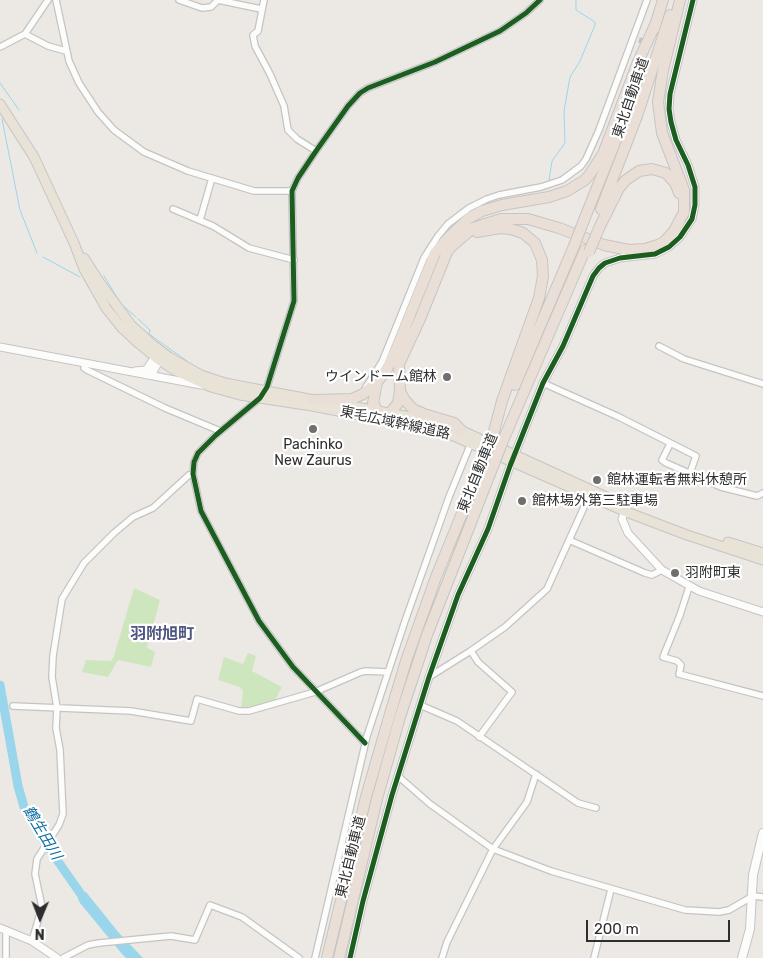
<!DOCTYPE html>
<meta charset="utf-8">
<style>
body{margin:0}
#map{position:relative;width:763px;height:958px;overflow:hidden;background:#ece8e4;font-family:Rubik,sans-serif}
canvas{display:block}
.north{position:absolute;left:15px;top:893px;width:50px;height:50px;-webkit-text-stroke:4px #fff;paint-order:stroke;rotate:181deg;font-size:14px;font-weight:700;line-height:20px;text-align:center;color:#2e2e2e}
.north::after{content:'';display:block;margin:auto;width:18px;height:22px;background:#2e2e2e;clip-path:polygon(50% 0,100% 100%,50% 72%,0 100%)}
.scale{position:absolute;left:586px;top:920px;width:144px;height:22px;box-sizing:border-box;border:2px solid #2e2e2e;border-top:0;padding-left:6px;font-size:15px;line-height:18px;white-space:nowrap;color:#2e2e2e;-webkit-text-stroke:4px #fff;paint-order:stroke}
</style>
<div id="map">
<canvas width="763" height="958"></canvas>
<div class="north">N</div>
<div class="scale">200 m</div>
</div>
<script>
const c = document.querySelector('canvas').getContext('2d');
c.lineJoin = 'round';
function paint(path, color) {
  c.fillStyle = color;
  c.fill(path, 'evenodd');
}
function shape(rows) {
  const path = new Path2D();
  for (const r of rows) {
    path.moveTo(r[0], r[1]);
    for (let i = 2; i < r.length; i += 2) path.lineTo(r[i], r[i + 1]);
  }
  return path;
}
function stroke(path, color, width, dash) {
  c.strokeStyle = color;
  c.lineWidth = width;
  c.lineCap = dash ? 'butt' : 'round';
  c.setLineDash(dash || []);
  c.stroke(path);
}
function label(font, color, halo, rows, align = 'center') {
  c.font = font + ' Rubik,"Noto Sans JP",sans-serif';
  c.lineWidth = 4.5;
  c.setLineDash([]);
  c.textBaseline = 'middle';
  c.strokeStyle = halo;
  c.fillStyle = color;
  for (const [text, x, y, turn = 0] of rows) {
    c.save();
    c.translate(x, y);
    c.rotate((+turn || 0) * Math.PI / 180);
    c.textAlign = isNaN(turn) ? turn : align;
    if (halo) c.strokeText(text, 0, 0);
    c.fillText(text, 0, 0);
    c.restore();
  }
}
paint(shape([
 [134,588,160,600,147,648,155,652,151,667,118,660,108,677,82,672,86,660,111,661,114,656],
 [248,653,256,656,252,671,282,687,274,702,249,709,241,709,243,691,240,687,218,680,224,657,243,664]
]), '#cee6be');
paint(shape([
 [80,892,86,892,119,933,143,958,126,958,122,954,80,903,78,899]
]), '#99d6ec');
stroke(shape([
 [0,83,19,110],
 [2,119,20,210,37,253],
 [549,180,552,161,565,143,564,111,570,77,580,61,595,25,595,22,576,10,576,0],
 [43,257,80,277],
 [104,276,121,304,136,317],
 [138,319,150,330,149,334,187,361]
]), '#99d6ec', 1);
stroke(shape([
 [0,685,18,786,24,807,41,837,85,900]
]), '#99d6ec', 9);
stroke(shape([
 [639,40,673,50]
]), '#c6c3c0', 5.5, [5.5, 3]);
const minor = shape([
 [56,0,69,61,79,83,98,112,114,130,144,152,188,171,254,191,292,191],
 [179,0,202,8,211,7,218,0,261,9],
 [264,0,258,31,253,35,255,46,270,74,284,106,288,130,297,139,316,151],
 [25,34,48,46,66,51],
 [0,47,25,34,48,0],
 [173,209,213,226,249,248,294,260],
 [200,220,212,178],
 [659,346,684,359,763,384],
 [85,363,84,368,87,370,165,408,220,431],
 [543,383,619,417,696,456,690,473],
 [366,387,382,362,424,258,438,236,448,224,469,208,487,199,499,195,541,187,562,180,581,166,586,159,599,130,647,0],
 [670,444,662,460,666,463,721,487,757,496,763,493],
 [569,540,645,573,652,575,662,570],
 [689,587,680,615,663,657,677,661,681,665,679,674,763,696],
 [471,651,478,662,512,692,479,737],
 [429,677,469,652,505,627,547,589,589,496],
 [420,705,457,721,578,803,596,808],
 [13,706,131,711,191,721,197,699,239,711,249,711,315,692,361,672,366,671,387,672],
 [365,743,293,667,259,621,201,511,193,474,194,462,198,453,216,435,260,398,267,387,294,301,292,191,298,178,316,151,348,106,360,93,368,88,435,62,500,31,526,13,540,0],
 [398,776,430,804,493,849,551,871,685,910,719,912,729,910,753,896,763,897],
 [6,930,6,958],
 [32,941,42,907,35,874,37,859,59,825,63,814,60,750,56,728,57,708,52,677,53,656,62,599,84,563,114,533,133,517,153,508,189,475,193,474],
 [63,958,88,945,99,943,171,936,195,940,210,905,242,917,299,958],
 [315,958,367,736,405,621,449,497,471,443],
 [442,958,447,942,493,849,527,802,536,774],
 [594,958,611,889]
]);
const tertiary = shape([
 [0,347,201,385],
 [135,371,146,370,155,357,160,354],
 [147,375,152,374,161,357],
 [626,508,622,519,628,533,662,570,699,591,763,612],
 [0,928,32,941,57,958],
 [350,958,363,901,392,795,429,677,458,595,488,529,510,466,543,383,563,346,593,276,599,268,605,263,620,258,655,254,669,247,680,237,692,219,695,205,695,187,688,165,676,140,671,122,669,109,670,94,693,0]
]);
const secondary = shape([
 [742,958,750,929,753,875,763,833]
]);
const trunk = shape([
 [0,104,34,157,74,243,84,269,106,308,122,328,137,342,159,360,176,371,211,387,240,395,312,406,442,431,624,511,687,535,763,560],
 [84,258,100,283,131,325,153,345,169,357,201,375,225,383,314,400],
 [329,402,432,421],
 [456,428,624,505],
 [728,542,763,553]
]);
const motorway = shape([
 [654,29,663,0],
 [601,209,637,116,670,15],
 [584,220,618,135],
 [600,226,619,188,626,180,639,171,652,169,666,173,675,183,679,193],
 [477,232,500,228,511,229,523,233,535,243,542,260,543,276,539,298,502,401,492,439],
 [377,382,373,403,382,419,390,413,398,403,400,391,399,364,420,319,447,252,452,246,473,228,501,219,528,219,559,228,604,245,629,250,645,249,658,245,664,242,674,231,684,212,684,190,662,133,658,102,663,70,680,0],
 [515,385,574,246],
 [400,391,404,399,413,409,424,414,454,423,462,431],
 [313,400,352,399,363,394,377,382,387,369,395,352,435,253,448,238,469,218,482,211,502,205,549,197,567,191,585,180,590,174,603,154,638,62,655,25],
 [502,443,585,250],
 [327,958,366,797,390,714,407,658,436,577,485,457],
 [339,958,377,799,400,717,427,635,495,461]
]);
stroke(minor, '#c5c4c5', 8);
stroke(tertiary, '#c5c4c5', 9);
stroke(secondary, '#c5c4c5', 10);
stroke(trunk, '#c6c5c4', 11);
stroke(motorway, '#c6c5c4', 12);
stroke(minor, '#fcfcfb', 5.5);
stroke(tertiary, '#fcfcfb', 7);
stroke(secondary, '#fcfcfb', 8);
stroke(trunk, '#e9e2d6', 9);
stroke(motorway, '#eadfd6', 10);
const motorwayBridge = shape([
 [574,246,584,220],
 [589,252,600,226],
 [485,457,492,439],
 [495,461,502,443]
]);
stroke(motorwayBridge, '#c6c5c4', 12, []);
stroke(motorwayBridge, '#eadfd6', 10);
stroke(shape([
 [365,743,293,667,259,621,201,511,193,474,194,462,198,453,216,435,260,398,267,387,294,301,292,191,298,178,316,151,348,106,360,93,368,88,435,62,500,31,526,13,540,0],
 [350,958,363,901,392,795,429,677,458,595,488,529,510,466,543,383,563,346,593,276,599,268,605,263,620,258,655,254,669,247,680,237,692,219,695,205,695,187,688,165,676,140,671,122,669,109,670,94,693,0]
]), '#1b5e20', 5);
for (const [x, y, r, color] of [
 [447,377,5,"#706f6e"],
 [313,429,5,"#706f6e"],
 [597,480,5,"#706f6e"],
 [522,501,5,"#706f6e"],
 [675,573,5,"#706f6e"]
]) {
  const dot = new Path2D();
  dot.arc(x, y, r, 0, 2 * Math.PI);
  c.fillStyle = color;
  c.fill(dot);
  stroke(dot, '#fff', 2);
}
label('14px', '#2e2e2e', '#fff', [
 ["東北自動車道",631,98,-71],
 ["東毛広域幹線道路",395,423,12],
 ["東北自動車道",478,473,-68],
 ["東北自動車道",351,857,-76]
]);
label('14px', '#2e2e2e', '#fff', [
 ["ウインドーム館林",437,377,"right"],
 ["Pachinko",313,445,"center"],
 ["New Zaurus",313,461,"center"],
 ["館林運転者無料休憩所",607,480],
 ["館林場外第三駐車場",532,501],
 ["羽附町東",685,573]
], 'left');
label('italic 15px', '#0d6fa3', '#fff', [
 ["鶴生田川",42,833,59]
]);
label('bold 16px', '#4d5680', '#fff', [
 ["羽附旭町",162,634]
]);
</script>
